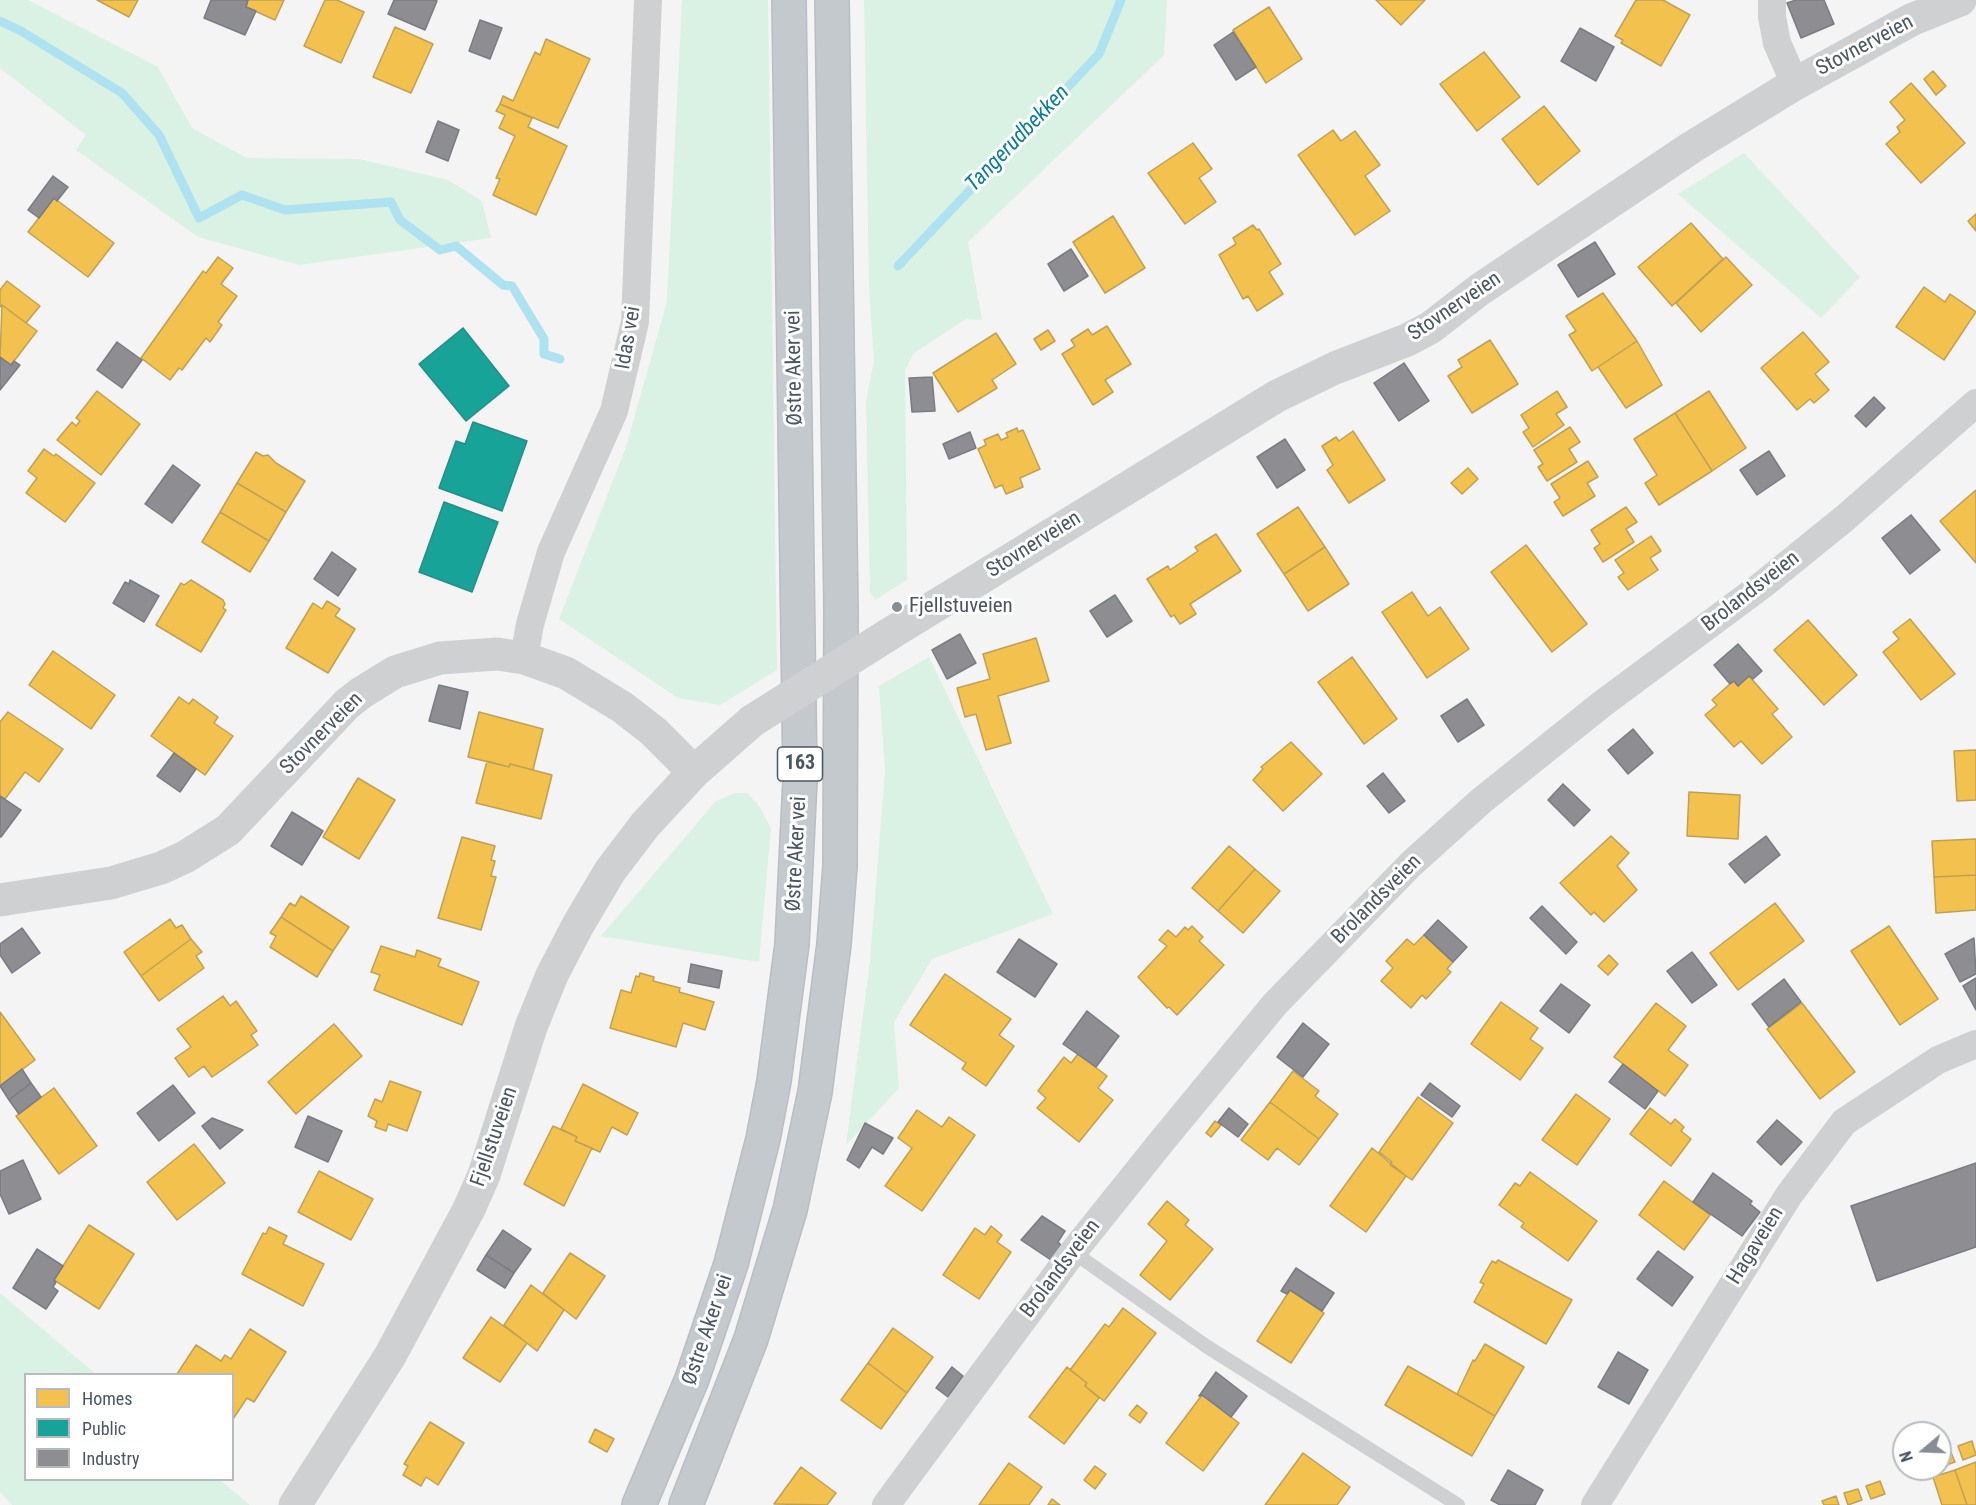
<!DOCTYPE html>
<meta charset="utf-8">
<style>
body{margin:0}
#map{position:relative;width:1976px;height:1505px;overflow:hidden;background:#f4f4f4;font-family:"Roboto Condensed",sans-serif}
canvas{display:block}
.legend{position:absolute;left:24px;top:1373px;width:210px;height:108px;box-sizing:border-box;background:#fff;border:2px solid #b7bbc0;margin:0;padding:8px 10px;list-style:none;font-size:18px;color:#4a5661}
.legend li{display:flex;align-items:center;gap:12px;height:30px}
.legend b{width:30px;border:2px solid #b7bbc0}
.north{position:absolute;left:1892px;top:1421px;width:60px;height:60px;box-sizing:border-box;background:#fff;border:2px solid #b7bbc0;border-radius:50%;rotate:251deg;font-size:16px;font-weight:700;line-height:24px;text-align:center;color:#4a5661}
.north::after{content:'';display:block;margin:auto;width:21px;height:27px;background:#868d94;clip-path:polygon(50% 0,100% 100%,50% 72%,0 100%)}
</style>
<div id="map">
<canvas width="1976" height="1505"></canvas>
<ul class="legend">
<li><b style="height:16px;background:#f2c14e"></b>Homes</li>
<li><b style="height:16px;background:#17a398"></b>Public</li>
<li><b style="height:16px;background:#8d8d92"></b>Industry</li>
</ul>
<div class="north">N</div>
</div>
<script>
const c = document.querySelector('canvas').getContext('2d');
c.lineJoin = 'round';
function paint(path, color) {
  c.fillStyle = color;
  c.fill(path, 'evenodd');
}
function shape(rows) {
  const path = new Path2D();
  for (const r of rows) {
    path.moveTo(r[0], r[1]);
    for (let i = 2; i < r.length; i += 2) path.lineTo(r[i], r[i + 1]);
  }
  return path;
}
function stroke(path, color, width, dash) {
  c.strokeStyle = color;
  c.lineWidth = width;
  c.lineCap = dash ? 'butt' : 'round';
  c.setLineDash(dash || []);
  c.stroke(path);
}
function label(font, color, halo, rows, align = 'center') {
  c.font = font + ' "Roboto Condensed",sans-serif';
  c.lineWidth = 6;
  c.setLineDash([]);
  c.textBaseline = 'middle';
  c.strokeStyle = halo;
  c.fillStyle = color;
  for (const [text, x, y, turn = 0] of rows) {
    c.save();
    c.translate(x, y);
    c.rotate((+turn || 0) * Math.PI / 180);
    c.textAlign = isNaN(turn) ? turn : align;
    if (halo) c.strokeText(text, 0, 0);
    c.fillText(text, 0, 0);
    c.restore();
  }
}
paint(shape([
 [0,0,28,0,158,67,192,128,247,158,359,159,448,180,482,201,491,238,299,265,198,237,76,150,86,135,0,68],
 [682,0,768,0,777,670,720,705,678,698,559,619,626,447,667,301],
 [864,0,1167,0,1164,55,968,242,982,320,966,319,914,353,905,370,907,580,875,600,870,592,866,401,874,361,869,288],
 [1744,153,1860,277,1821,318,1678,194],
 [929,657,1053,914,932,959,894,1022,899,1088,846,1145,870,961,885,770,879,686],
 [735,793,747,793,759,806,771,828,759,962,601,936,716,801],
 [0,1293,96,1374,26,1374,26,1480,220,1480,250,1505,12,1505,0,1492]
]), '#d9f2e3');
const homes = shape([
 [97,0,138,0,129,17,97,0],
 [248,0,284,0,275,20,246,7,248,0],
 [325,0,337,0,364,12,341,63,304,46,325,0],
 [1376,0,1425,0,1401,25,1376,0],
 [1636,0,1663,0,1690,15,1661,66,1621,43,1623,40,1615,36,1636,0],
 [1269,7,1302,59,1266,83,1233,30,1269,7],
 [395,27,433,44,411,93,373,77,395,27],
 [546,39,590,59,558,128,500,104,503,96,513,101,535,52,540,55,546,39],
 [1484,52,1520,97,1477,131,1440,84,1484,52],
 [1933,71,1946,86,1936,95,1924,79,1933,71],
 [1911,83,1965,143,1921,183,1886,144,1900,132,1897,127,1905,120,1890,102,1911,83],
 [500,104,532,118,528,127,567,146,536,215,493,195,500,179,496,178,515,136,499,128,505,115,496,111,500,104],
 [1544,106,1580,151,1538,185,1502,139,1544,106],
 [1333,130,1341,141,1355,131,1380,165,1365,176,1390,211,1355,235,1298,155,1333,130],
 [1193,143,1212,169,1199,178,1216,202,1185,224,1148,173,1193,143],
 [54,198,114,243,88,277,28,232,54,198],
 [1976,214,1976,231,1968,221,1976,214],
 [1113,216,1145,268,1105,293,1073,242,1113,216],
 [1691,223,1723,259,1672,306,1638,267,1691,223],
 [1253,225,1257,230,1259,229,1281,264,1269,272,1283,294,1257,311,1248,296,1243,299,1219,255,1236,244,1233,238,1253,225],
 [218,257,233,268,221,284,237,296,218,322,222,325,210,342,206,338,182,370,179,368,170,380,141,358,203,271,206,273,218,257],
 [1726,257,1752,285,1701,332,1676,303,1726,257],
 [7,281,40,306,26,323,2,305,0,307,0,290,7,281],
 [1924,287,1945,302,1950,294,1976,312,1944,360,1896,327,1924,287],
 [1603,293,1637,341,1592,371,1569,335,1576,331,1566,316,1603,293],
 [2,305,37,331,11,365,0,357,2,305],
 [1107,326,1131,364,1105,380,1113,392,1093,405,1062,354,1075,346,1071,340,1088,329,1092,335,1107,326],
 [1048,330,1055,341,1041,350,1034,339,1048,330],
 [1803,332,1829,362,1815,374,1829,390,1814,403,1810,399,1797,410,1761,368,1803,332],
 [996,333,1016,364,992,380,997,388,958,412,933,373,996,333],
 [1490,340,1518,384,1472,413,1448,376,1462,367,1458,360,1490,340],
 [1637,341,1662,385,1626,408,1598,367,1637,341],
 [97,391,140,424,101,475,57,440,72,422,76,426,80,421,76,418,97,391],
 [1557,391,1567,407,1556,414,1564,425,1533,447,1523,432,1529,428,1521,415,1557,391],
 [1709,391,1746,448,1712,471,1675,413,1709,391],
 [1675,413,1712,471,1659,505,1645,483,1657,475,1634,439,1675,413],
 [1570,427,1580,442,1569,449,1577,462,1547,481,1538,467,1543,464,1534,450,1570,427],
 [1017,428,1018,432,1023,430,1040,469,1020,478,1023,487,1006,494,1002,485,995,488,978,449,986,445,984,440,998,434,1001,440,1008,437,1006,433,1017,428],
 [1353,431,1385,480,1349,503,1327,470,1333,465,1322,446,1336,437,1339,441,1353,431],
 [44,449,54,456,56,454,95,483,65,522,26,493,37,478,28,471,44,449],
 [256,452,263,456,268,455,276,463,305,481,286,512,237,483,256,452],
 [1588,461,1598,477,1587,483,1595,496,1563,516,1554,502,1560,498,1551,484,1588,461],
 [1468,468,1478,479,1462,494,1451,483,1468,468],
 [237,483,286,512,269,541,220,512,237,483],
 [1976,490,1976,563,1940,521,1976,490],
 [1298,507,1325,547,1284,574,1257,534,1298,507],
 [1626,507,1637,522,1626,529,1634,542,1603,562,1594,548,1600,544,1591,530,1626,507],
 [220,512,269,541,250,572,202,542,220,512],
 [1216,534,1241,571,1190,604,1196,614,1180,624,1174,615,1171,617,1147,579,1168,566,1170,570,1198,551,1195,547,1216,534],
 [1651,536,1661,551,1650,558,1658,570,1628,590,1618,577,1624,573,1615,560,1651,536],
 [1526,545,1587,624,1552,652,1491,572,1526,545],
 [1325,547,1349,584,1308,611,1284,574,1325,547],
 [191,580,223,600,225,604,223,608,226,610,201,652,156,625,181,583,184,585,191,580],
 [1412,592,1428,616,1440,607,1469,649,1427,678,1382,612,1412,592],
 [327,601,340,609,335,616,355,629,328,673,286,648,313,603,322,609,327,601],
 [1910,619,1955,674,1921,700,1883,652,1899,639,1893,632,1910,619],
 [1808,620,1857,675,1824,705,1774,650,1808,620],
 [1036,638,1049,681,998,696,1011,743,986,750,976,714,965,717,957,688,990,679,983,654,1036,638],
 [53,651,115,695,91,729,29,685,53,651],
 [1352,657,1397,719,1364,744,1318,682,1352,657],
 [1749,676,1778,709,1772,714,1792,737,1762,764,1741,741,1734,747,1705,715,1717,705,1712,700,1730,684,1734,681,1738,686,1749,676],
 [179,697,189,704,193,699,218,717,214,723,233,736,205,775,151,736,179,697],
 [8,712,63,749,39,782,25,772,5,799,0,796,0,722,8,712],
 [479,712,543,729,533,770,510,764,509,767,468,757,479,712],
 [1291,742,1322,774,1283,811,1253,780,1263,769,1261,767,1291,742],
 [1976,750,1976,800,1957,801,1954,751,1976,750],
 [487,761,509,767,510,764,552,775,541,819,476,803,487,761],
 [358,778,395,800,359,859,323,837,358,778],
 [1689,792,1740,795,1738,839,1687,836,1689,792],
 [1611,836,1629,853,1617,866,1637,890,1604,922,1594,912,1591,915,1560,883,1611,836],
 [462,837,495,846,491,860,495,861,491,876,496,877,481,930,438,918,462,837],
 [1976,839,1976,875,1934,877,1932,841,1976,839],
 [1229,846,1255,869,1218,911,1192,888,1229,846],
 [1255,869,1280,891,1243,933,1218,911,1255,869],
 [1976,875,1976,910,1936,913,1934,877,1976,875],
 [301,896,349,927,333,951,281,917,290,903,295,906,301,896],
 [1775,903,1804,941,1738,990,1710,953,1775,903],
 [281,917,333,951,317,977,270,947,276,936,270,933,281,917],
 [170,919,176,928,182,925,191,939,141,976,124,952,170,919],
 [1192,926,1203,937,1199,941,1224,965,1177,1015,1169,1007,1167,1008,1138,977,1167,946,1159,940,1168,930,1176,937,1185,927,1188,930,1192,926],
 [1889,926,1938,999,1900,1025,1851,951,1889,926],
 [1424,935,1453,962,1447,969,1451,972,1426,999,1422,995,1411,1008,1381,981,1393,968,1386,961,1407,939,1414,945,1424,935],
 [191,939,202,952,196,956,204,968,159,1001,141,976,191,939],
 [381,946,415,957,417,950,441,959,438,966,479,982,462,1025,374,990,380,975,371,972,381,946],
 [1609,955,1618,964,1608,975,1598,966,1609,955],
 [640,973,654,977,653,981,680,988,679,992,714,1002,705,1030,683,1023,676,1047,610,1028,621,990,631,993,636,976,639,977,640,973],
 [945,974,1011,1019,999,1035,1014,1046,986,1086,962,1069,966,1063,910,1025,945,974],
 [223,996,230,1006,236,1001,257,1031,251,1035,258,1045,212,1077,204,1066,189,1077,175,1058,191,1047,177,1029,223,996],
 [1501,1002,1538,1028,1530,1039,1543,1048,1520,1080,1471,1044,1501,1002],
 [1656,1003,1686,1026,1668,1050,1688,1065,1665,1096,1614,1057,1656,1003],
 [1802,1003,1855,1072,1820,1099,1767,1029,1802,1003],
 [0,1012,35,1060,0,1086,0,1012],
 [334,1024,362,1056,296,1114,268,1082,334,1024],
 [1078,1054,1107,1076,1098,1088,1113,1100,1079,1142,1037,1108,1046,1098,1038,1091,1064,1057,1071,1063,1078,1054],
 [1293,1071,1319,1091,1315,1096,1338,1114,1319,1139,1270,1102,1293,1071],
 [390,1081,421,1092,407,1131,388,1124,386,1131,375,1127,377,1121,368,1116,375,1099,382,1102,390,1081],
 [583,1084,638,1113,627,1135,612,1127,600,1152,575,1141,577,1137,561,1129,583,1084],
 [54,1088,97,1146,59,1174,16,1116,54,1088],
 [1576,1094,1610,1119,1577,1165,1542,1140,1576,1094],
 [1418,1097,1453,1123,1412,1180,1390,1165,1392,1162,1379,1152,1418,1097],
 [1270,1102,1319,1139,1299,1165,1277,1148,1268,1160,1241,1140,1270,1102],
 [1650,1108,1671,1124,1675,1119,1684,1127,1681,1131,1691,1139,1671,1166,1630,1134,1650,1108],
 [917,1110,942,1127,949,1117,975,1135,922,1211,885,1186,912,1148,898,1138,917,1110],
 [1215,1121,1221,1125,1211,1137,1206,1133,1215,1121],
 [553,1126,577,1137,575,1141,592,1148,564,1206,524,1184,553,1126],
 [194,1144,225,1183,177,1220,147,1182,194,1144],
 [1372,1148,1406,1176,1366,1232,1330,1206,1372,1148],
 [319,1171,373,1199,351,1240,298,1212,319,1171],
 [1530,1172,1597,1221,1568,1261,1521,1227,1524,1223,1499,1205,1515,1183,1520,1186,1530,1172],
 [1664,1181,1710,1215,1684,1250,1639,1215,1664,1181],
 [1167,1201,1189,1220,1185,1225,1213,1249,1170,1300,1140,1275,1167,1241,1148,1224,1167,1201],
 [89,1225,134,1254,99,1309,54,1280,89,1225],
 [991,1226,1002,1235,997,1242,1011,1252,979,1299,943,1275,975,1228,985,1235,991,1226],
 [269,1227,287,1236,283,1244,324,1264,303,1306,242,1274,263,1233,266,1234,269,1227],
 [570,1253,605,1276,576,1319,543,1293,570,1253],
 [1498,1260,1572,1300,1546,1344,1474,1302,1484,1284,1480,1282,1492,1261,1496,1263,1498,1260],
 [531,1285,564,1310,537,1351,504,1325,531,1285],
 [1290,1290,1324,1313,1291,1363,1257,1341,1290,1290],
 [1123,1308,1156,1333,1104,1401,1085,1386,1087,1383,1070,1370,1105,1324,1109,1327,1123,1308],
 [491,1317,527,1343,500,1382,463,1358,491,1317],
 [893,1328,933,1357,907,1393,868,1363,893,1328],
 [250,1329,286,1352,254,1402,247,1398,233,1419,232,1374,177,1374,196,1345,221,1361,225,1355,231,1359,250,1329],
 [1485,1344,1524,1367,1495,1416,1457,1394,1473,1360,1475,1361,1485,1344],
 [868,1363,907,1393,881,1429,841,1400,868,1363],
 [1408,1366,1495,1416,1472,1456,1385,1405,1408,1366],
 [1067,1367,1087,1383,1085,1386,1099,1398,1064,1444,1029,1417,1067,1367],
 [1202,1395,1239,1423,1203,1471,1166,1443,1202,1395],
 [1137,1405,1147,1413,1140,1423,1129,1415,1137,1405],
 [430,1422,464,1443,438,1485,426,1477,421,1486,403,1475,408,1466,404,1464,430,1422],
 [595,1429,614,1439,607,1452,589,1442,595,1429],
 [1972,1441,1976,1455,1963,1460,1958,1446,1972,1441],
 [1949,1448,1955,1462,1941,1467,1940,1452,1949,1448],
 [1303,1453,1350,1487,1337,1505,1265,1505,1303,1453],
 [1976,1462,1976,1505,1967,1505,1955,1470,1976,1462],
 [1009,1463,1042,1487,1029,1505,979,1505,1009,1463],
 [1095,1466,1106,1474,1095,1489,1084,1480,1095,1466],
 [801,1467,836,1493,827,1505,774,1504,801,1467],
 [1955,1470,1967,1505,1942,1505,1933,1477,1955,1470],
 [1880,1481,1885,1494,1871,1499,1866,1486,1880,1481],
 [1858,1489,1862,1500,1848,1505,1844,1493,1858,1489],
 [1836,1496,1839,1505,1824,1505,1822,1501,1836,1496],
 [1052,1499,1060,1505,1048,1505,1052,1499]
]);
paint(homes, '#f2c14e');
stroke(homes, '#c0a154', 1.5);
const public = shape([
 [463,328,509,386,466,421,419,364,463,328],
 [473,422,527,441,502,511,439,488,456,441,465,444,473,422],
 [444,502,498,522,472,592,419,572,444,502]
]);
paint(public, '#17a398');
stroke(public, '#268c88', 1.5);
const industry = shape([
 [211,0,248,0,246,7,256,11,245,35,204,18,211,0],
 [394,0,435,0,437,1,425,30,388,14,394,0],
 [1796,0,1824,0,1834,24,1801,38,1787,3,1796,0],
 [480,20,502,28,490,59,469,51,480,20],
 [1580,28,1614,47,1596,81,1561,61,1580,28],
 [1233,32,1256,67,1236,80,1214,45,1233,32],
 [438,121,459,130,448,161,426,152,438,121],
 [53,176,68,187,57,201,54,198,39,218,28,210,53,176],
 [1595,242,1615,274,1578,297,1558,265,1595,242],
 [1071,249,1088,276,1064,291,1048,264,1071,249],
 [117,342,142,360,122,388,97,370,117,342],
 [0,357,11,365,14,361,20,365,0,390,0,357],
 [1404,363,1429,401,1399,421,1374,383,1404,363],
 [932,377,935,411,912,412,909,378,932,377],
 [1874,397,1885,408,1866,427,1855,416,1874,397],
 [970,432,976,448,949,459,943,444,970,432],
 [1285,439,1305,470,1277,488,1257,457,1285,439],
 [1769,451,1785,476,1757,495,1740,470,1769,451],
 [173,465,200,485,172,523,145,504,173,465],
 [1911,515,1940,550,1910,574,1882,538,1911,515],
 [332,552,356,569,338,596,314,579,332,552],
 [130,580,159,596,144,622,113,603,125,582,129,584,130,580],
 [1115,595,1132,621,1107,637,1090,611,1115,595],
 [960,634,976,663,947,679,932,650,960,634],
 [1738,644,1762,671,1753,679,1749,676,1738,686,1734,681,1730,684,1714,665,1738,644],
 [439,685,468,692,460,729,429,721,439,685],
 [1467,699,1484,725,1458,742,1441,716,1467,699],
 [1633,729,1653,753,1628,774,1608,750,1633,729],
 [174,753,196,769,180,792,157,776,174,753],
 [1383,773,1405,801,1389,813,1367,786,1383,773],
 [1563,784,1590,810,1574,826,1548,800,1563,784],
 [0,796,21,810,1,837,0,837,0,796],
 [292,812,323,831,302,865,271,846,292,812],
 [1766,836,1780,855,1745,883,1729,864,1766,836],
 [1542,906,1577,942,1566,954,1530,918,1542,906],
 [1438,920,1467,947,1453,962,1424,935,1438,920],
 [22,928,40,953,12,973,0,955,0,944,22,928],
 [1974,938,1976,974,1960,982,1945,954,1974,938],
 [1019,939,1057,964,1035,997,997,972,1019,939],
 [1692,952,1717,985,1692,1003,1667,971,1692,952],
 [691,964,722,971,719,988,688,982,691,964],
 [1976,978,1976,1010,1963,986,1976,978],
 [1784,979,1801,1002,1769,1027,1752,1004,1784,979],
 [1561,984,1590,1005,1569,1033,1540,1011,1561,984],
 [1087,1011,1119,1036,1096,1067,1063,1044,1087,1011],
 [1303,1023,1329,1044,1303,1077,1277,1057,1303,1023],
 [1623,1064,1658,1091,1645,1109,1609,1082,1623,1064],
 [22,1069,31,1083,9,1100,0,1086,22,1069],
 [31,1083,41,1097,19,1114,9,1100,31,1083],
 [1430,1083,1460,1106,1452,1117,1421,1095,1430,1083],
 [173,1085,195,1113,159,1141,137,1113,173,1085],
 [1229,1108,1248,1124,1238,1137,1218,1122,1229,1108],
 [308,1116,342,1131,328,1162,295,1147,308,1116],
 [212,1118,243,1130,220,1149,202,1126,212,1118],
 [1777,1120,1802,1142,1781,1165,1757,1142,1777,1120],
 [865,1123,893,1138,883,1154,872,1147,859,1168,847,1160,865,1123],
 [23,1160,41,1199,9,1214,0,1194,0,1171,23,1160],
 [1976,1163,1976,1247,1877,1281,1851,1206,1976,1163],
 [1713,1173,1752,1201,1750,1204,1760,1212,1742,1236,1693,1202,1713,1173],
 [1042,1216,1065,1231,1058,1242,1061,1245,1051,1260,1021,1240,1042,1216],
 [503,1230,531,1249,514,1273,486,1255,503,1230],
 [37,1249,63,1266,54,1280,56,1282,53,1287,58,1291,46,1309,13,1288,37,1249],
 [1658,1251,1693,1277,1672,1306,1637,1279,1658,1251],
 [486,1255,514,1273,505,1288,477,1270,486,1255],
 [1296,1268,1334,1293,1322,1311,1290,1290,1287,1294,1281,1291,1296,1268],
 [1618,1352,1648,1370,1629,1404,1598,1387,1618,1352],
 [952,1367,963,1376,948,1397,936,1388,952,1367],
 [1216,1372,1247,1396,1231,1417,1202,1395,1199,1396,1216,1372],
 [1508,1470,1543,1490,1535,1505,1500,1505,1491,1500,1508,1470]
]);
paint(industry, '#8d8d92');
stroke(industry, '#797c83', 1.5);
stroke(shape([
 [0,21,21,31,122,93,159,135,199,218,242,195,285,210,391,202,400,220,440,250,456,246,503,285,512,286,544,339,544,354,560,359],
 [898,266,1099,54,1121,0]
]), '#aee2f0', 9);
const trunk = shape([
 [639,1505,692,1379,731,1264,763,1139,774,1081,792,944,800,780,789,0],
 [686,1505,751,1339,790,1210,815,1092,834,944,840,866,841,609,832,0]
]);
stroke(trunk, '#b9bec3', 36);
stroke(shape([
 [1073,1252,1206,1346,1458,1505]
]), '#ced0d2', 14);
stroke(shape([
 [1772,0,1772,17,1777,43,1795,84],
 [524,658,530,624,551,552,614,411,635,322,648,0],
 [886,1505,1073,1252,1162,1141,1275,1004,1411,864,1481,801,1602,704,1761,586,1845,518,1976,403],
 [1595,1505,1789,1195,1844,1122,1938,1060,1976,1044]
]), '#ced0d2', 28);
stroke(shape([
 [888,635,1277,396,1335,368,1407,340,1430,328,1479,290,1692,147,1795,84,1911,20,1960,0],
 [0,900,111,883,161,868,185,857,228,830,347,704,361,693,395,672,440,658,497,654,524,658,566,673,622,707,653,731,694,772],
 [295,1505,390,1356,469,1209,484,1175,531,1027,552,975,578,925,610,871,645,825,694,772,752,721]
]), '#ced0d2', 33);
stroke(trunk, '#c4c9cd', 33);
stroke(shape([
 [752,721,888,635]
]), '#ced0d2', 33);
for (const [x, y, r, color] of [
 [897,607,6,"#868d94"]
]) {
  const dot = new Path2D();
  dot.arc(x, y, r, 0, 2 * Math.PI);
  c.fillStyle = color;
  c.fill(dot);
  stroke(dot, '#fff', 2);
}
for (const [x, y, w] of [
 [800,764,45]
]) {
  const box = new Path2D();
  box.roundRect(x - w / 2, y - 17, w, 34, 4.5);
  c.fillStyle = '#fff';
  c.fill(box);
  stroke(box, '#4a5661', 1.5);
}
label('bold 20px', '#4a5661', null, [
 ["163",800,764]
]);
label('21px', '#4a5661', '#fff', [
 ["Stovnerveien",1865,46,-28],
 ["Stovnerveien",1455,307,-34],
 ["Idas vei",629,338,-80],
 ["Østre Aker vei",795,368,-91],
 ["Stovnerveien",1034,545,-32],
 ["Brolandsveien",1751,592,-38],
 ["Stovnerveien",322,734,-45],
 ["Østre Aker vei",797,854,-87],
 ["Brolandsveien",1377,900,-45],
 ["Fjellstuveien",495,1137,-71],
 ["Hagaveien",1756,1246,-58],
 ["Brolandsveien",1061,1269,-53],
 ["Østre Aker vei",708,1330,-71]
]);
label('21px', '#4a5661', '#fff', [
 ["Fjellstuveien",909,607]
], 'left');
label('italic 22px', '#0c7c9b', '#fff', [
 ["Tangerudbekken",1018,139,-46]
]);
</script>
